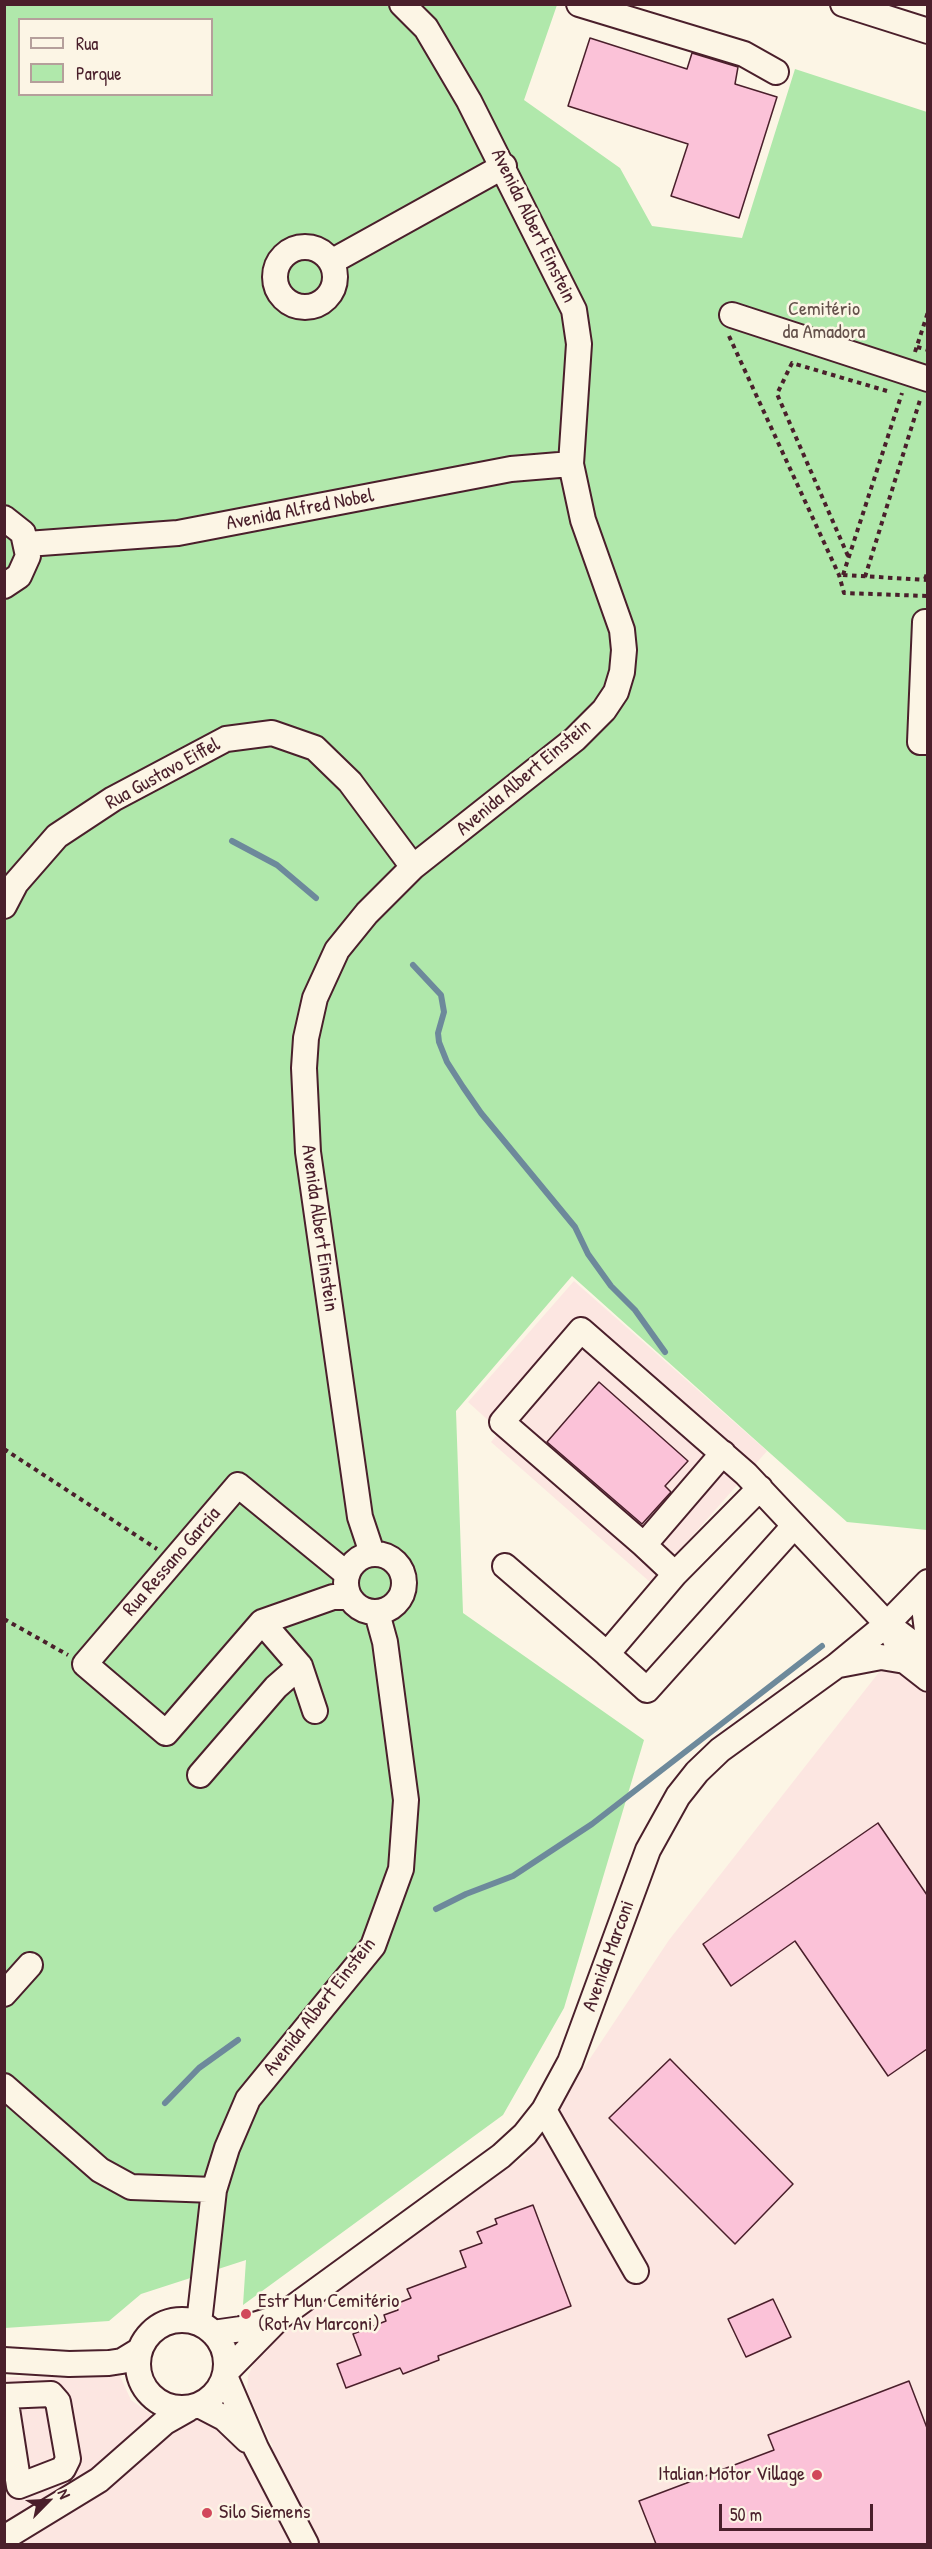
<!DOCTYPE html>
<meta charset="utf-8">
<style>
body{margin:0}
#map{position:relative;width:932px;height:2549px;overflow:hidden;background:#fcf5e5;font-family:"Patrick Hand",sans-serif}
canvas{display:block}
.frame{position:absolute;inset:0;border:6px solid #4a1f2b;pointer-events:none}
.legend{position:absolute;left:18px;top:18px;width:195px;height:78px;box-sizing:border-box;background:#fcf5e5;border:2px solid #b59f9b;margin:0;padding:8px 10px;list-style:none;font-size:18px;color:#4a1f2b}
.legend li{display:flex;align-items:center;gap:12px;height:30px}
.legend b{width:30px;border:2px solid #b59f9b}
.north{position:absolute;left:18px;top:2471px;width:60px;height:60px;-webkit-text-stroke:4px #fcf5e5;paint-order:stroke;rotate:66deg;font-size:16px;font-weight:700;line-height:24px;text-align:center;color:#4a1f2b}
.north::after{content:'';display:block;margin:auto;width:21px;height:27px;background:#4a1f2b;clip-path:polygon(50% 0,100% 100%,50% 72%,0 100%)}
.scale{position:absolute;left:719px;top:2504px;width:154px;height:27px;box-sizing:border-box;border:3px solid #4a1f2b;border-top:0;padding-left:8px;font-size:18px;line-height:21px;white-space:nowrap;color:#4a1f2b;-webkit-text-stroke:4px #fcf5e5;paint-order:stroke}
</style>
<div id="map">
<canvas width="932" height="2549"></canvas>
<div class="frame"></div>
<ul class="legend">
<li><b style="height:8px;background:#fcf5e5"></b>Rua</li>
<li><b style="height:16px;background:#b0e8ab"></b>Parque</li>
</ul>
<div class="north">N</div>
<div class="scale">50 m</div>
</div>
<script>
const c = document.querySelector('canvas').getContext('2d');
c.lineJoin = 'round';
function paint(path, color) {
  c.fillStyle = color;
  c.fill(path, 'evenodd');
}
function shape(rows) {
  const path = new Path2D();
  for (const r of rows) {
    if (r.length === 3) {
      path.moveTo(r[0] + r[2], r[1]);
      path.arc(r[0], r[1], r[2], 0, 2 * Math.PI);
      continue;
    }
    path.moveTo(r[0], r[1]);
    for (let i = 2; i < r.length; i += 2) path.lineTo(r[i], r[i + 1]);
  }
  return path;
}
function stroke(path, color, width, dash) {
  c.strokeStyle = color;
  c.lineWidth = width;
  c.lineCap = dash ? 'butt' : 'round';
  c.setLineDash(dash || []);
  c.stroke(path);
}
function label(font, color, halo, rows, align = 'center') {
  c.font = font + ' "Patrick Hand",sans-serif';
  c.lineWidth = 5;
  c.setLineDash([]);
  c.textBaseline = 'middle';
  c.strokeStyle = halo;
  c.fillStyle = color;
  for (const [text, x, y, turn = 0] of rows) {
    c.save();
    c.translate(x, y);
    c.rotate((+turn || 0) * Math.PI / 180);
    c.textAlign = isNaN(turn) ? turn : align;
    if (halo) c.strokeText(text, 0, 0);
    c.fillText(text, 0, 0);
    c.restore();
  }
}
paint(shape([
 [574,1281,767,1451,651,1583,491,1442,500,1431,468,1402],
 [927,1611,927,2544,316,2544,266,2451,273,2447,247,2391,248,2376,258,2354,265,2343,525,2156,669,1940],
 [120,2376,131,2400,155,2417,188,2419,204,2417,240,2443,294,2544,5,2544,4,2377]
]), '#fce6e1');
paint(shape([
 [5,5,557,5,524,100,620,168,652,226,742,238,795,69,927,112,927,1530,847,1522,572,1276,456,1411,463,1613,644,1740,564,2008,503,2115,243,2305,246,2260,141,2294,109,2321,5,2328],
 [20,20,212,20,212,94,20,94]
]), '#b0e8ab');
stroke(shape([
 [232,841,277,865,316,898],
 [413,965,441,995,444,1012,438,1033,439,1042,447,1062,463,1087,481,1113,575,1227,588,1254,611,1286,635,1310,665,1352],
 [436,1909,466,1894,513,1876,592,1824,822,1646],
 [165,2103,199,2068,238,2040]
]), '#6d899b', 6);
const building = shape([
 [590,38,687,69,692,53,738,67,735,84,777,97,739,218,671,196,688,144,568,106,590,38],
 [599,1382,688,1461,665,1486,671,1492,642,1524,547,1442,599,1382],
 [878,1823,927,1895,927,2049,888,2076,795,1941,731,1986,703,1944,878,1823],
 [670,2059,793,2184,735,2244,609,2118,670,2059],
 [533,2205,571,2306,438,2356,439,2360,403,2374,400,2368,346,2388,337,2364,361,2355,353,2334,386,2321,384,2315,398,2310,396,2304,411,2298,407,2289,466,2267,460,2251,482,2243,477,2232,497,2224,495,2219,533,2205],
 [773,2299,791,2337,746,2357,728,2319,773,2299],
 [909,2381,927,2428,927,2544,656,2544,639,2501,774,2450,768,2435,909,2381]
]);
paint(building, '#fbc2d8');
stroke(building, '#4a1f2b', 1.5);
const minor = shape([
 [579,4,744,54,776,72],
 [843,4,928,31],
 [305,277,30],
 [331,262,504,166],
 [732,315,928,379],
 [4,518,23,533,28,556,19,576,4,586],
 [27,544,178,533,511,469,571,464],
 [928,622,925,622,920,742,928,742],
 [4,906,16,883,57,836,113,799,226,739,272,733,315,748,350,782,413,867],
 [723,1453,644,1545,502,1422,581,1330,746,1474,887,1624,928,1655],
 [760,1488,675,1574,607,1654,647,1690,794,1526],
 [644,1545,675,1574],
 [372,1553,360,1517,308,1152,304,1068,306,1038,315,998,337,950,367,913,413,867,575,739,604,710,616,692,622,672,624,650,622,630,583,520,571,464,579,344,574,310,469,101,426,28,402,4],
 [375,1583,29],
 [505,1566,607,1654],
 [347,1574,238,1485,85,1664,166,1733,262,1622,333,1597,348,1597],
 [928,1600,925,1615,928,1638],
 [262,1622,300,1666,315,1711],
 [890,1629,905,1661,928,1679],
 [839,1665,881,1657,905,1661],
 [200,1775,276,1687,300,1666],
 [4,1994,30,1965],
 [4,2086,100,2170,131,2187,214,2190],
 [544,2110,636,2271],
 [182,2364,44],
 [199,2323,214,2190,227,2148,248,2099,373,1946,401,1869,406,1800,385,1642,377,1613],
 [213,2333,241,2329,274,2319],
 [4,2360,69,2364,109,2363,122,2361,140,2350],
 [226,2372,280,2317,501,2156,525,2134,544,2110,570,2062,648,1850,678,1796,697,1772,720,1750,836,1666,887,1624,928,1582],
 [225,2376,256,2448,306,2544],
 [4,2396,51,2394,58,2402,68,2459,63,2469,19,2486,5,2396],
 [199,2405,224,2418,247,2440],
 [4,2538,99,2480,165,2422,188,2409]
]);
stroke(minor, '#4a1f2b', 28);
stroke(shape([
 [729,336,839,575,844,593,928,596],
 [917,347,928,350],
 [915,352,928,312],
 [848,556,777,394,792,363,887,391],
 [843,575,902,393],
 [843,575,928,580],
 [865,577,920,400],
 [925,579,928,571],
 [4,1449,157,1549],
 [4,1619,68,1655]
]), '#4a1f2b', 4, [4.5, 4.5]);
stroke(minor, '#fcf5e5', 24);
for (const [x, y, r, color] of [
 [246,2314,6,"#d1495b"],
 [817,2475,6,"#d1495b"],
 [207,2513,6,"#d1495b"]
]) {
  const dot = new Path2D();
  dot.arc(x, y, r, 0, 2 * Math.PI);
  c.fillStyle = color;
  c.fill(dot);
  stroke(dot, '#fcf5e5', 2);
}
label('20px', '#4a1f2b', '#fcf5e5', [
 ["Avenida Albert Einstein",533,226,64],
 ["Avenida Alfred Nobel",300,510,-11],
 ["Rua Gustavo Eiffel",163,774,-29],
 ["Avenida Albert Einstein",524,778,-40],
 ["Avenida Albert Einstein",319,1228,82],
 ["Rua Ressano Garcia",172,1562,-49],
 ["Avenida Marconi",609,1956,-70],
 ["Avenida Albert Einstein",320,2007,-52]
]);
label('20px', '#64514b', '#fcf5e5', [
 ["Cemitério",824,310],
 ["da Amadora",824,333]
]);
label('20px', '#4a1f2b', '#fcf5e5', [
 ["Estr Mun Cemitério",258,2302],
 ["(Rot Av Marconi)",258,2325],
 ["Italian Motor Village",805,2475,"right"],
 ["Silo Siemens",219,2513]
], 'left');
</script>
